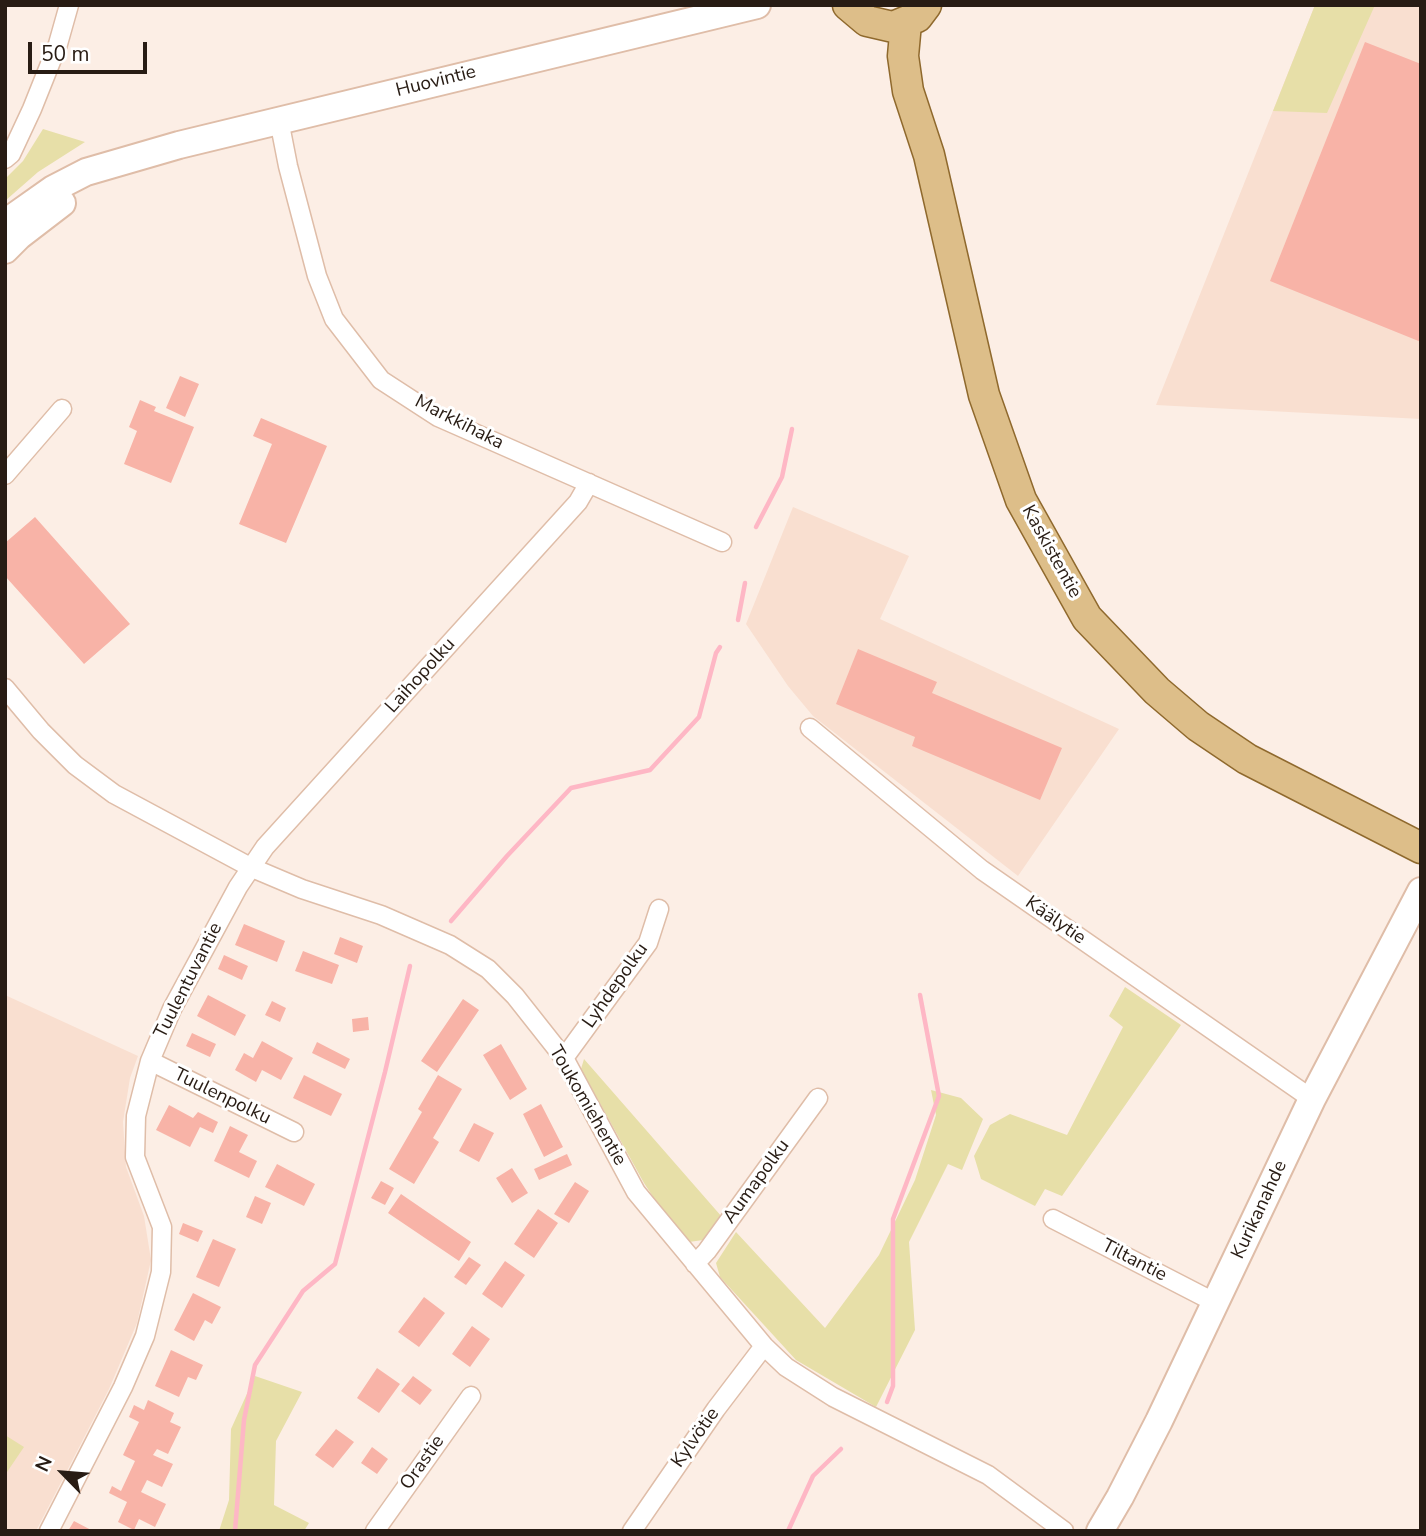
<!DOCTYPE html>
<meta charset="utf-8">
<style>
body{margin:0}
#map{position:relative;width:1426px;height:1536px;overflow:hidden;background:#fceee5;font-family:"Nunito Sans",sans-serif}
canvas{display:block}
.frame{position:absolute;inset:0;border:7px solid #281c14;pointer-events:none}
.north{position:absolute;left:28px;top:1438px;width:70px;height:70px;-webkit-text-stroke:5px #fff;paint-order:stroke;rotate:295deg;font-size:19px;font-weight:700;line-height:28px;text-align:center;color:#281c14}
.north::after{content:'';display:block;margin:auto;width:24px;height:32px;background:#281c14;clip-path:polygon(50% 0,100% 100%,50% 72%,0 100%)}
.scale{position:absolute;left:28px;top:42px;width:119px;height:32px;box-sizing:border-box;border:4px solid #281c14;border-top:0;padding-left:9px;font-size:21px;line-height:24px;white-space:nowrap;color:#281c14;-webkit-text-stroke:5px #fff;paint-order:stroke}
</style>
<div id="map">
<canvas width="1426" height="1536"></canvas>
<div class="frame"></div>
<div class="north">N</div>
<div class="scale">50 m</div>
</div>
<script>
const c = document.querySelector('canvas').getContext('2d');
c.lineJoin = 'round';
function paint(path, color) {
  c.fillStyle = color;
  c.fill(path, 'evenodd');
}
function shape(rows) {
  const path = new Path2D();
  for (const r of rows) {
    path.moveTo(r[0], r[1]);
    for (let i = 2; i < r.length; i += 2) path.lineTo(r[i], r[i + 1]);
  }
  return path;
}
function stroke(path, color, width, dash) {
  c.strokeStyle = color;
  c.lineWidth = width;
  c.lineCap = dash ? 'butt' : 'round';
  c.setLineDash(dash || []);
  c.stroke(path);
}
function label(font, color, halo, rows, align = 'center') {
  c.font = font + ' "Nunito Sans",sans-serif';
  c.lineWidth = 6;
  c.setLineDash([]);
  c.textBaseline = 'middle';
  c.strokeStyle = halo;
  c.fillStyle = color;
  for (const [text, x, y, turn = 0] of rows) {
    c.save();
    c.translate(x, y);
    c.rotate((+turn || 0) * Math.PI / 180);
    c.textAlign = isNaN(turn) ? turn : align;
    if (halo) c.strokeText(text, 0, 0);
    c.fillText(text, 0, 0);
    c.restore();
  }
}
paint(shape([
 [1315,5,1421,5,1421,419,1156,405],
 [793,507,909,556,880,619,1119,729,1018,876,813,716,788,686,746,624],
 [5,995,138,1056,130,1078,123,1122,126,1167,144,1216,151,1260,137,1323,109,1389,36,1531,5,1531]
]), '#f9dfd0');
paint(shape([
 [1315,5,1375,5,1327,113,1273,111],
 [43,129,85,142,38,172,5,201,5,179,23,161],
 [1125,987,1181,1025,1062,1196,1045,1189,1035,1206,981,1179,974,1156,990,1125,1010,1114,1067,1135,1123,1027,1109,1016],
 [584,1059,722,1217,703,1240,689,1242,663,1212,644,1183,581,1069],
 [931,1090,961,1098,983,1119,962,1170,948,1164,909,1242,915,1330,876,1407,796,1360,720,1277,716,1263,736,1232,825,1328,879,1255,915,1180,936,1115],
 [255,1376,302,1392,276,1441,274,1505,309,1523,304,1531,219,1531,229,1500,231,1429],
 [5,1435,24,1447,5,1475]
]), '#e7dfa8');
stroke(shape([
 [756,527,782,477,792,429],
 [738,620,745,583],
 [451,921,507,856,571,788,650,770,699,717,716,653,720,647],
 [887,1402,893,1386,893,1219,939,1096,920,995],
 [235,1531,244,1420,255,1365,303,1291,335,1264,385,1072,410,966],
 [788,1531,813,1476,841,1449]
]), '#feb7c5', 4.5);
paint(shape([
 [1365,42,1421,64,1421,342,1270,281],
 [180,376,199,384,185,417,166,408],
 [140,400,156,407,154,411,194,427,171,483,124,464,137,431,129,427],
 [261,418,327,446,286,543,239,524,272,444,253,436],
 [35,517,130,624,84,664,5,576,5,543],
 [858,649,937,682,932,693,1062,748,1040,800,912,746,915,737,836,704],
 [244,924,285,941,277,962,235,945],
 [340,937,363,946,357,963,334,954],
 [303,951,339,965,332,984,295,971],
 [224,955,248,966,242,980,218,969],
 [208,995,246,1015,235,1036,197,1016],
 [463,999,479,1010,437,1072,421,1061],
 [272,1001,286,1008,280,1022,265,1015],
 [368,1017,369,1030,353,1032,352,1019],
 [192,1033,216,1044,210,1057,186,1046],
 [262,1041,293,1058,281,1080,262,1070,256,1082,235,1070,244,1053,253,1058],
 [317,1042,350,1059,345,1069,312,1053],
 [501,1044,527,1089,510,1100,483,1055],
 [304,1075,342,1094,331,1116,293,1098],
 [438,1075,462,1089,433,1138,439,1142,414,1184,389,1169,422,1112,418,1109],
 [541,1104,563,1147,544,1157,523,1114],
 [169,1105,193,1118,198,1112,218,1122,213,1133,200,1127,190,1147,156,1130],
 [474,1123,494,1133,479,1162,459,1151],
 [230,1126,248,1135,239,1152,257,1161,249,1178,214,1161],
 [567,1154,572,1165,539,1180,534,1169],
 [277,1164,315,1184,304,1206,265,1187],
 [512,1168,528,1193,512,1203,496,1178],
 [381,1181,394,1188,385,1205,371,1198],
 [575,1182,589,1191,569,1223,554,1214],
 [401,1194,471,1242,459,1261,388,1213],
 [255,1196,271,1203,262,1224,246,1217],
 [538,1209,558,1223,534,1258,514,1244],
 [183,1223,203,1231,198,1242,179,1234],
 [213,1239,236,1249,219,1287,196,1277],
 [469,1257,481,1265,466,1285,454,1277],
 [505,1261,525,1275,502,1308,482,1294],
 [193,1293,221,1307,212,1324,205,1320,194,1341,174,1330],
 [424,1297,445,1313,419,1347,398,1332],
 [472,1326,490,1339,470,1367,452,1354],
 [171,1350,203,1365,196,1380,188,1377,179,1397,155,1386],
 [377,1368,400,1384,379,1413,357,1398],
 [413,1376,432,1390,420,1405,401,1391],
 [148,1400,174,1413,170,1422,181,1427,168,1454,157,1449,153,1455,173,1464,162,1487,147,1480,141,1492,166,1504,155,1527,139,1519,134,1530,118,1522,127,1502,109,1493,112,1486,121,1491,135,1461,123,1455,139,1422,129,1417,134,1405,144,1410],
 [336,1429,354,1442,333,1468,315,1455],
 [372,1447,388,1459,377,1474,361,1463],
 [74,1521,93,1531,68,1531]
]), '#f8b3a7');
const street = shape([
 [279,120,288,166,317,276,334,319,381,380,438,417,722,542],
 [5,159,11,154,32,109,58,44,69,5],
 [5,475,62,409],
 [5,688,41,731,75,765,114,794,250,867,302,889,381,915,450,945,488,969,515,996,564,1058,636,1192,764,1346,786,1367,833,1397,988,1475,1064,1531],
 [810,728,982,870,1312,1099],
 [564,1058,648,943,659,909],
 [150,1061,294,1132],
 [1053,1219,1216,1303],
 [695,1264,707,1251,818,1098],
 [49,1531,123,1387,145,1336,161,1272,162,1227,135,1157,136,1116,150,1061,172,1009,238,887,265,847,578,502,589,483],
 [375,1531,471,1396],
 [632,1531,716,1409,764,1346]
]);
const secondary = shape([
 [5,223,53,189,86,172,179,145,757,5],
 [5,250,19,236,62,203],
 [1100,1531,1120,1497,1159,1421,1312,1099,1421,891]
]);
const primary = shape([
 [848,5,867,21,893,27,917,17,926,5],
 [906,23,903,56,908,91,929,155,984,395,1021,500,1087,618,1157,691,1198,726,1247,759,1421,848]
]);
stroke(street, '#dfbda8', 21);
stroke(secondary, '#dfbda8', 30);
stroke(primary, '#8f692d', 33);
stroke(street, '#fff', 18);
stroke(secondary, '#fff', 26);
stroke(primary, '#ddbe89', 30);
label('19px', '#281c14', '#fff', [
 ["Huovintie",436,82,-14],
 ["Markkihaka",459,423,27],
 ["Kaskistentie",1051,552,61],
 ["Laihopolku",421,676,-48],
 ["Käälytie",1055,921,35],
 ["Tuulentuvantie",189,981,-63],
 ["Lyhdepolku",616,986,-55],
 ["Tuulenpolku",222,1097,26],
 ["Toukomiehentie",587,1106,60],
 ["Aumapolku",757,1182,-54],
 ["Kurikanahde",1260,1210,-65],
 ["Tiltantie",1134,1261,27],
 ["Kylvötie",696,1438,-55],
 ["Orastie",423,1463,-55]
]);
</script>
